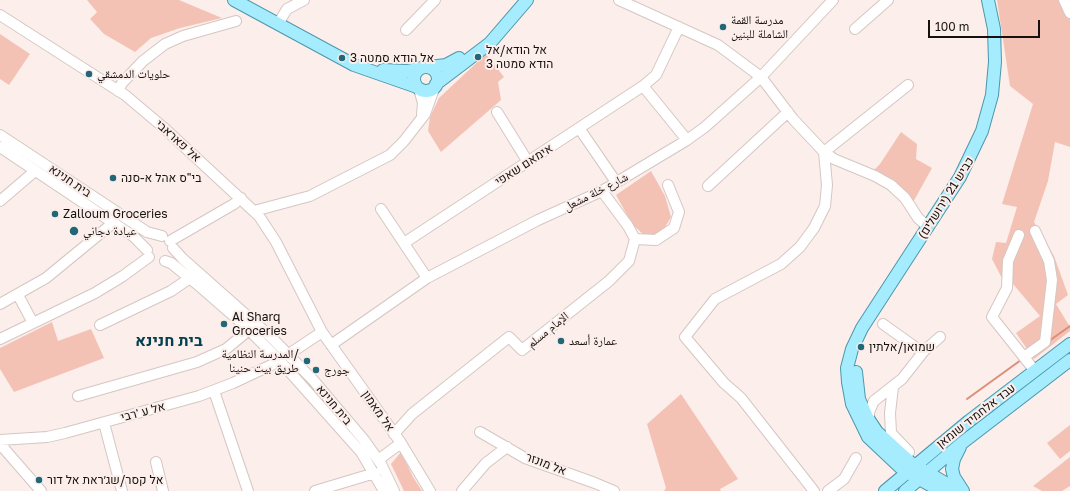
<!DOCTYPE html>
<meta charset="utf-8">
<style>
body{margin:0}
#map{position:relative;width:1070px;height:491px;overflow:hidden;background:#fceeea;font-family:"Golos Text",sans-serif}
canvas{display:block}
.scale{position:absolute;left:928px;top:20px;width:112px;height:18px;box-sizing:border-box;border:2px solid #15110f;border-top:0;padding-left:5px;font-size:12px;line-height:14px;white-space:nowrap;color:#15110f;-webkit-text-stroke:3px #fceeea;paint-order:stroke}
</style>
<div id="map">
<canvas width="1070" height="491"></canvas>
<div class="scale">100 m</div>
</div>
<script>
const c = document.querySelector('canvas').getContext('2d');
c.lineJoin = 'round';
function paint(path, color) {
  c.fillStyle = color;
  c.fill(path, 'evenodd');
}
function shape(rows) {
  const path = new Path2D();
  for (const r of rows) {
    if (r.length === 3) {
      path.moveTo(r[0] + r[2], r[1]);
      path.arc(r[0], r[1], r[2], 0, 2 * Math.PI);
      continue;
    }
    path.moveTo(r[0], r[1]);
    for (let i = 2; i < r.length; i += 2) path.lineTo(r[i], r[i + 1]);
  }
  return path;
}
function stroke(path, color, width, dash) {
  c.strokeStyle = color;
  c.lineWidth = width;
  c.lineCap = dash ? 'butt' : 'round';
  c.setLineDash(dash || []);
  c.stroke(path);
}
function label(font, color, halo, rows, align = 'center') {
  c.font = font + ' "Golos Text","Noto Naskh Arabic",Heebo,sans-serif';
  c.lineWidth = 4;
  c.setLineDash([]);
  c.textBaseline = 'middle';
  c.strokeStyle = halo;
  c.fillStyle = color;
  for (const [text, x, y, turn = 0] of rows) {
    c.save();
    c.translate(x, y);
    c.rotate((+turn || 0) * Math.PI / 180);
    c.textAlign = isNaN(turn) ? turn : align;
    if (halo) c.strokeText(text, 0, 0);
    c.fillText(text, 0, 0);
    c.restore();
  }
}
paint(shape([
 [87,0,179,0,222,18,180,28,151,38,135,52,104,34,90,19,97,12],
 [997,0,1070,0,1070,147,1055,142,1048,181,1034,222,1054,256,1068,295,1056,304,1070,327,1070,331,1034,359,1016,333,1040,316,1013,284,1006,286,992,259,996,242,1006,243,1017,207,1002,204,1033,104,1010,86],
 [0,34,30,54,9,85,0,79],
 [486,54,504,77,498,82,501,100,441,152,428,131,430,117,439,98],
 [901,132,917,144,916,159,932,168,911,206,872,172,880,164],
 [651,171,665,196,671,217,664,229,652,236,644,235,632,224,616,195],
 [52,322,58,341,91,329,104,358,14,392,0,369,0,348],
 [681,394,738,479,720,489,721,491,664,491,666,488,647,424],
 [1070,425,1070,451,1060,459,1047,443],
 [401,452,413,477,422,491,404,491,391,464],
 [1070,457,1070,486,1062,491,1042,491,1033,486]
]), '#f4c2b4');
stroke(shape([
 [1049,341,1070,326],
 [967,399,1021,360]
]), '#dd8e78', 2);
const minor = shape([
 [619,0,718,45,761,77,793,119,824,152,834,159,875,176,891,185,905,198,918,218,928,227],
 [1064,0,1070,13],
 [0,15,125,95,163,127,259,216,276,242,322,332,401,443,430,491],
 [278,24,287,9,304,0],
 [855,29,888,0],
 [406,30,435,0],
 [643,86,687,140],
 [419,89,423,103,422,115],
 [118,91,122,83,143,61,165,44,183,36,236,21],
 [497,112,528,162],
 [579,128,616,182],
 [0,135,147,232,162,236],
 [0,147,133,236,147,250],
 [708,186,788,112],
 [0,201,35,171],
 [381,209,427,278],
 [254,211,310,196,390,155,404,141,425,114,435,86],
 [1019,235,1008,261,1007,288,992,317,1035,371],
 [635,239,656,240,674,228,679,212,668,185],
 [170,241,234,204,241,198],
 [404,243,643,86,656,75,679,27],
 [173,248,183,259,271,337,314,381,364,440,381,464,394,491],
 [165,261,171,263,197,284,244,325,280,361,361,452,384,491],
 [18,295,33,323],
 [0,304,46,278,113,223],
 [883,324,922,352],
 [100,325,171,291,190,278],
 [0,339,95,293,123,276,149,257],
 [331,345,427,278,538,220,602,191,687,140,705,127,761,77,833,0],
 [289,354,322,332],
 [1024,357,1045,342,1052,280,1049,261,1035,231],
 [893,387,890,413,891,433,909,452],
 [214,391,248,491],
 [78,396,197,362,226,349,249,330],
 [869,422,869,412,874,401,902,379,924,351,940,337],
 [104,423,122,491],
 [480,432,525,458,595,483,614,491],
 [394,434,412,414,509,337,522,350,609,281,629,261,635,239,628,226,602,191],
 [0,440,47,437,65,433,199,396,233,383,280,361],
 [0,444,41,491],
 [378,460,401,443],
 [156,462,163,491],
 [315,491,375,473],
 [462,491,486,463,507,447],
 [814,491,741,398,724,383,685,337,715,299,781,264,800,247,814,228,825,206,827,185,824,152,908,85],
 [828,491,844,479,856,458]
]);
const major = shape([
 [234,0,354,65,417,87],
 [429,67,446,65,459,58],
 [426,79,12],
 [383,70,407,71,419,69],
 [436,84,490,43,527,0],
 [856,372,859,399,867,417,877,432,911,463,959,491],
 [960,447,954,459,952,469,954,477,963,491],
 [885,491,969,421,1070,344],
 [905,491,962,443,1070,360],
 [941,491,903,470,868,437,852,404,848,382,847,368,852,349,862,328,960,177,982,131,992,95,995,62,994,29,988,0]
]);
stroke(minor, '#d4c7c3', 12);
stroke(major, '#4c97aa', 14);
stroke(minor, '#fff', 10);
stroke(major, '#a5ecfe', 12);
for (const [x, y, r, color] of [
 [723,27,4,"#226778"],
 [478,57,4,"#226778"],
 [342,58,4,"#226778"],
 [89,74,4,"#226778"],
 [113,178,4,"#226778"],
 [55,214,4,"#226778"],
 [74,231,5,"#226778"],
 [224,324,4,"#226778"],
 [561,341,4,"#226778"],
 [861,347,4,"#226778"],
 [307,361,4,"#226778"],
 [316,370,4,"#226778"],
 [39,480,4,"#226778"]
]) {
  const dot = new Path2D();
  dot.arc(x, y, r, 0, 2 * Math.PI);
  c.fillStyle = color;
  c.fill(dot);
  stroke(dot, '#fceeea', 1.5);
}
label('12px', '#15110f', '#fceeea', [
 ["مدرسة القمة",731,20],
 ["الشاملة للبنين",731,34],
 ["אל הודא/אל",486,50],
 ["הודא סמטה 3",486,64],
 ["אל הודא סמטה 3",350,58],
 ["حلويات الدمشقي",97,74],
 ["בי\"ס אהל א-סנה",121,178],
 ["Zalloum Groceries",63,214],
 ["عيادة دجاني",83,231],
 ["Al Sharq",232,317],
 ["Groceries",232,331],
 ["عمارة أسعد",569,341],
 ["שמואן/אלתין",869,347],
 ["المدرسة النظامية/",299,354,"right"],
 ["طريق بيت حنينا",299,368,"right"],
 ["جورج",324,370],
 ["אל קסר/שג׳ראת אל דור",47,480]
], 'left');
label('12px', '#15110f', '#fceeea', [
 ["אל פאראבי",178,141,42],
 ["אימאם שאפי",524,165,-33],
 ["בית חנינא",70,181,34],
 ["شارع خلة مشعل",596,192,-27],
 ["כביש 21 (ירושלים)",946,198,-58],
 ["الإمام مسلم",548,330,-39],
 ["בית חנינא",334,405,50],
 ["אל מאמון",378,411,55],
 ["אל ע 'רבי",143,412,-15],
 ["עבד אלחמיד שומאן",976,416,-38],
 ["אל מונזר",546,464,21]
]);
label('bold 16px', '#04414e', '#fceeea', [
 ["בית חנינא",169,341]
]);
</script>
